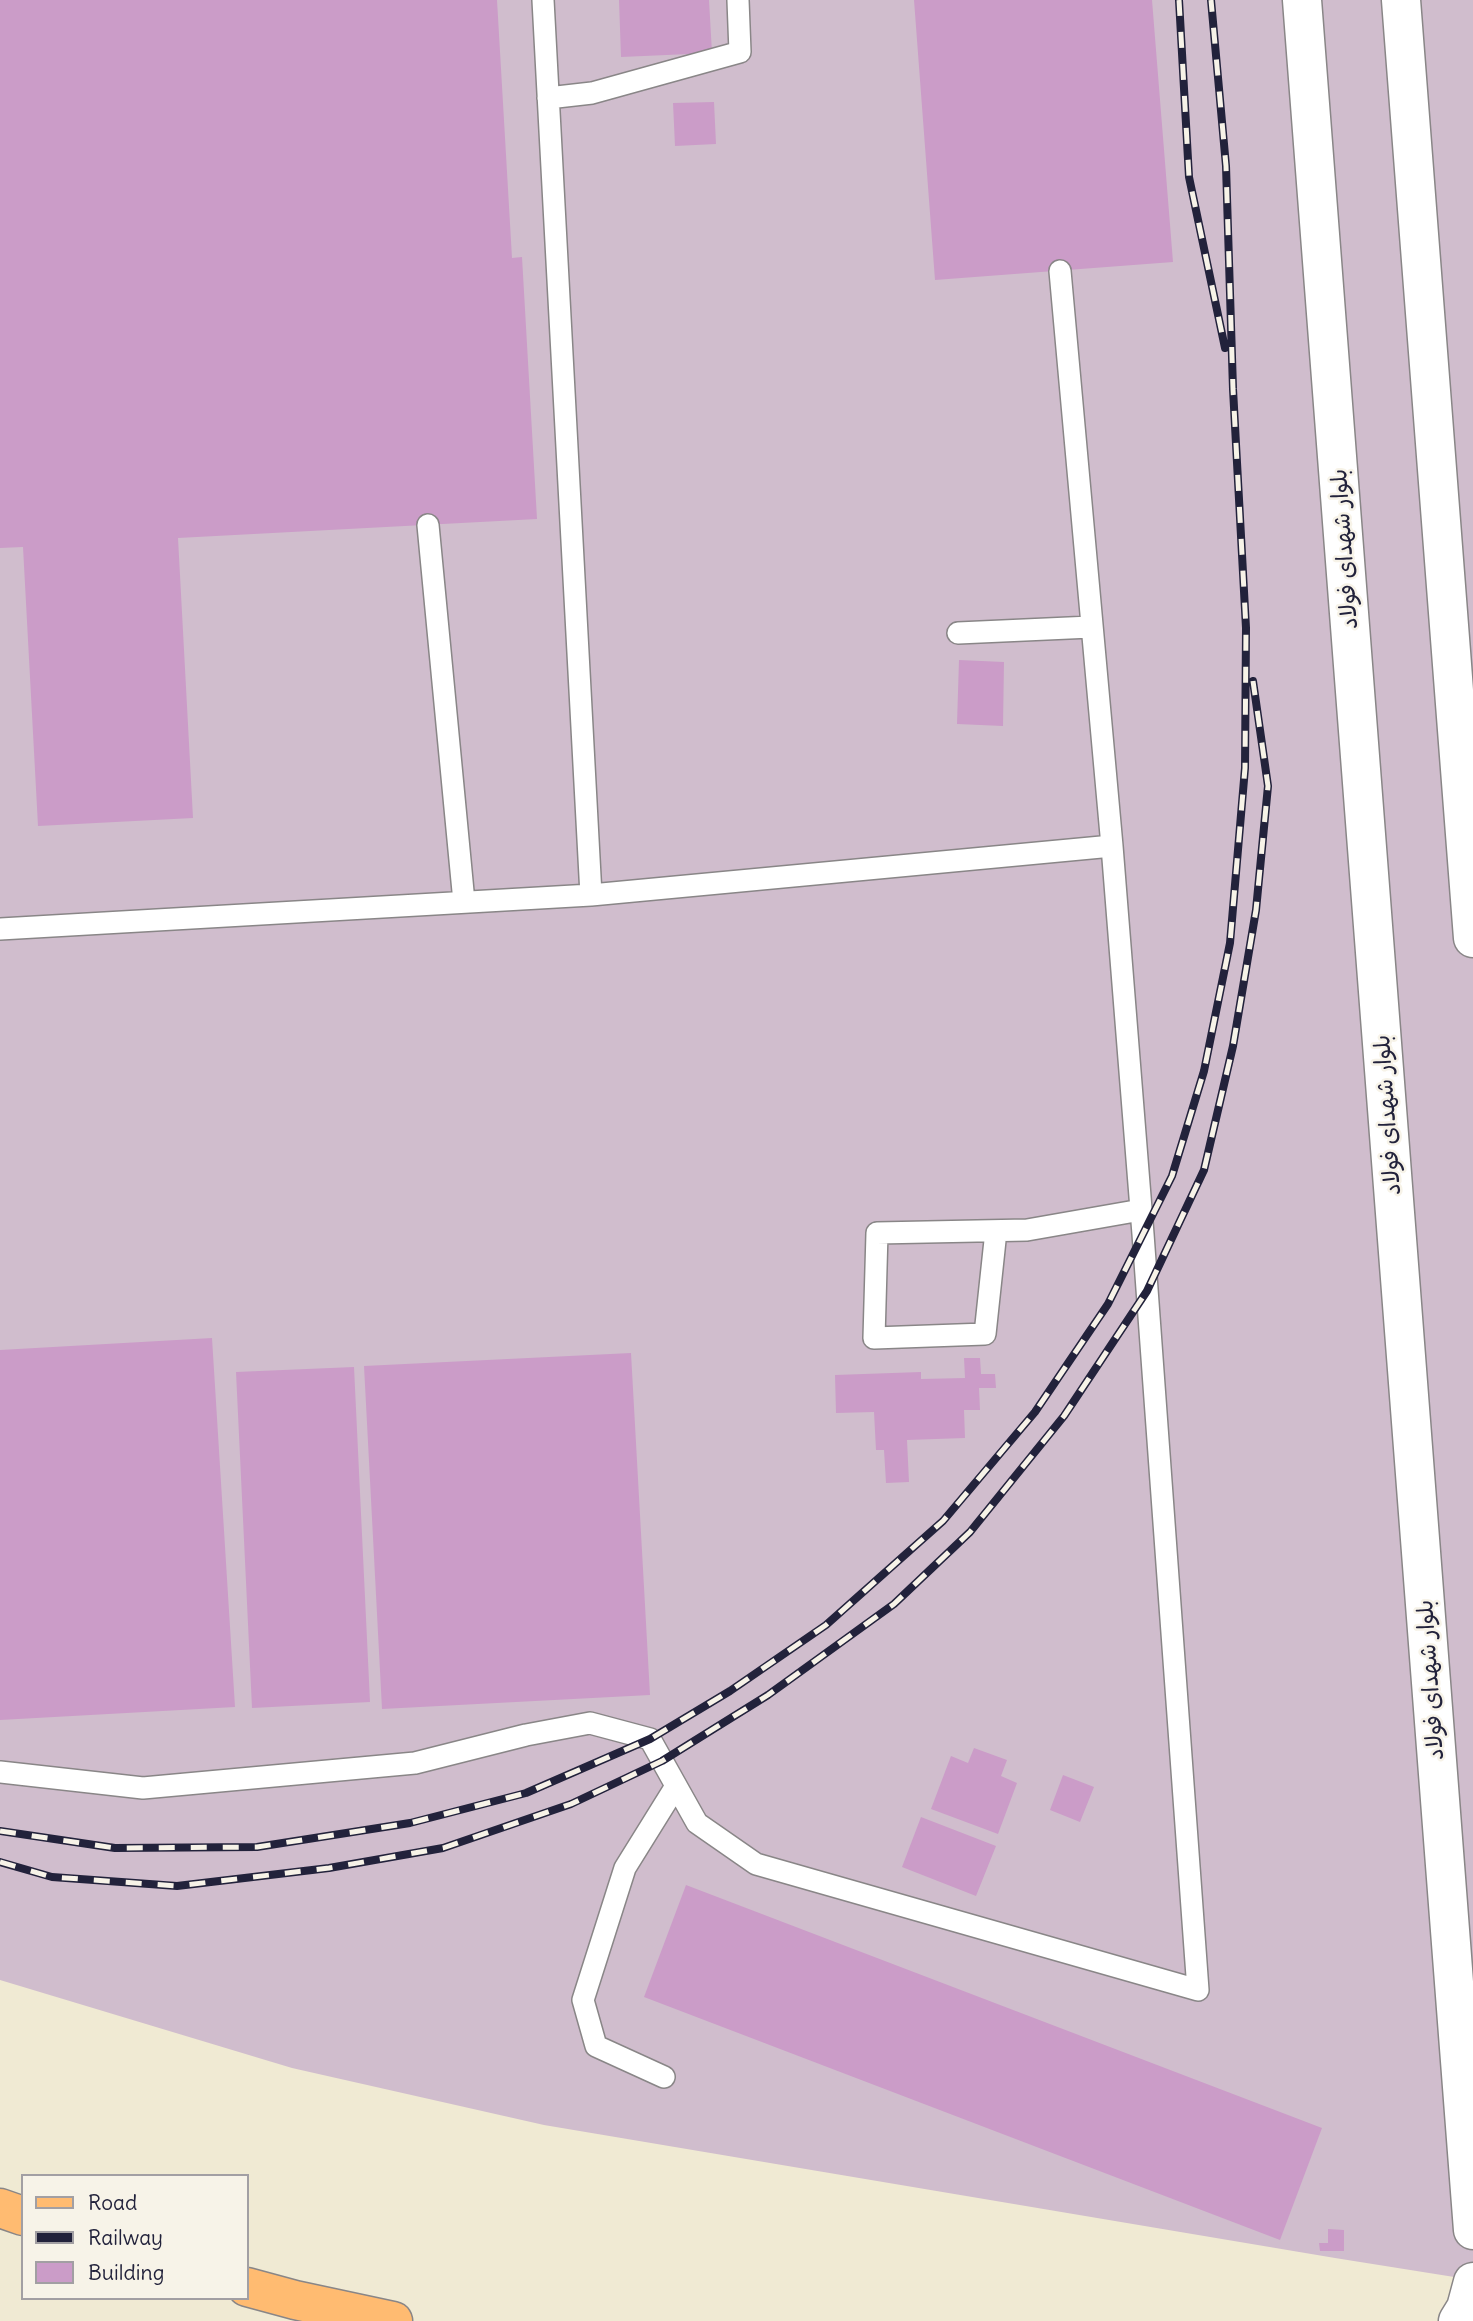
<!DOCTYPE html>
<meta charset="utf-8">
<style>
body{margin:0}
#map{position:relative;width:1473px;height:2321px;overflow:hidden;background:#f0ead3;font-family:Delius,sans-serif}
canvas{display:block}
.legend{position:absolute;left:21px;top:2174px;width:228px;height:126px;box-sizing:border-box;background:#f7f3e8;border:2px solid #a29fa3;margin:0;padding:9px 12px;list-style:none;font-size:21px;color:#22223b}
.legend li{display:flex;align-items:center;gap:14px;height:35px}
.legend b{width:35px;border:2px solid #a29fa3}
</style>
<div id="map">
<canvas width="1473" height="2321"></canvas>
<ul class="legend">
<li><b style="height:9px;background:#ffbb71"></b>Road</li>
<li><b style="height:9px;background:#22223b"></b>Railway</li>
<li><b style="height:19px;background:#cb9cc8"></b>Building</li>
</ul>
</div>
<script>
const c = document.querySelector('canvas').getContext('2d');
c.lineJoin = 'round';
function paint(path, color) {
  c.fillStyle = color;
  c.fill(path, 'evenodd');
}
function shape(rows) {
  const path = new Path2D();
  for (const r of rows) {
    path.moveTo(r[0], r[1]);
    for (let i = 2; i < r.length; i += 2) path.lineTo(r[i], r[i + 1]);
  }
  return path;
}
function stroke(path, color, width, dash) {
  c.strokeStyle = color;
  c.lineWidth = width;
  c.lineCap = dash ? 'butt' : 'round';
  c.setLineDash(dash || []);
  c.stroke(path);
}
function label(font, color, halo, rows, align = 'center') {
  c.font = font + ' Delius,"Playpen Sans Arabic",sans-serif';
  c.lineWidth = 5;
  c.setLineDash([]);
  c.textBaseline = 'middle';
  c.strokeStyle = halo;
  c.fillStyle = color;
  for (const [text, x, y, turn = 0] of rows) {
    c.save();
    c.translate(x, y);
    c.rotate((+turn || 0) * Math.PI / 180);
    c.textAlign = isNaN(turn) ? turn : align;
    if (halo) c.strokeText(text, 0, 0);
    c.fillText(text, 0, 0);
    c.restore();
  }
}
paint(shape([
 [0,0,1473,0,1473,2280,1335,2258,544,2125,292,2068,0,1980]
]), '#d0bdcd');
paint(shape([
 [0,0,497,0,512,258,522,257,537,519,178,538,193,818,38,826,23,547,0,548],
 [619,0,709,0,712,53,621,57],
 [914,0,1152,0,1173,262,935,280],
 [714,102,716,144,675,146,673,103],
 [959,660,1004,662,1003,726,957,724],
 [212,1338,235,1707,0,1720,0,1350],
 [631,1353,650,1695,382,1709,364,1366],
 [964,1358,980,1358,981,1374,995,1374,996,1388,979,1388,980,1410,964,1410,965,1438,907,1440,909,1482,886,1483,884,1450,876,1450,874,1412,836,1413,835,1375,921,1372,921,1379,965,1378],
 [354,1367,370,1702,252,1708,236,1372],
 [974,1748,1007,1760,1001,1776,1017,1783,998,1834,931,1809,951,1756,968,1763],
 [1063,1775,1094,1787,1080,1822,1050,1810],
 [921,1817,996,1846,976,1896,902,1867],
 [686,1885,1322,2128,1280,2240,644,1997],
 [1328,2229,1344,2230,1344,2251,1320,2251,1319,2243,1328,2243]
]), '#cb9cc8');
const service = shape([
 [548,98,592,93,740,52,738,0],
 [1060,271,1112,846],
 [428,525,464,902],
 [958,633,1091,627],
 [0,929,591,895,543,0],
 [996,1231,985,1334,874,1338,877,1233,1027,1230,1141,1210],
 [0,1772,143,1788,415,1763,526,1735,590,1723,650,1739,697,1823,756,1864,1198,1990,1143,1234,1112,846,591,895],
 [664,2077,596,2046,583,2000,625,1868,676,1786]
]);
const tertiary = shape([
 [1302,0,1473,2230],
 [1401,0,1473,938],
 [1458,2321,1466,2308,1473,2282]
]);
const primary = shape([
 [0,2208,23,2216],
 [247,2287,295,2300,393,2321]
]);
stroke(service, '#898687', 24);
stroke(tertiary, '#898687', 41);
stroke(primary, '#898687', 41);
stroke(service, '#fff', 21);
stroke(tertiary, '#fff', 38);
stroke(primary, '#ffbb71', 38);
const rail = shape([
 [1179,0,1189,177,1225,348],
 [0,1831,115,1848,257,1847,410,1823,526,1793,650,1739,730,1691,826,1625,943,1521,1035,1412,1108,1304,1172,1176,1204,1071,1230,943,1245,768,1246,628,1233,389,1226,166,1211,0],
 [0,1862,52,1877,177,1886,329,1868,443,1848,571,1804,662,1761,768,1695,894,1604,970,1532,1064,1416,1147,1291,1204,1170,1233,1046,1256,910,1268,786,1253,681]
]);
stroke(rail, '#22223b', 8);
stroke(rail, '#f7f3e8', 5, [16]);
label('23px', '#22223b', '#f7f3e8', [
 ["بلوار شهدای فولاد",1345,549,-94],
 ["بلوار شهدای فولاد",1388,1115,-94],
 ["بلوار شهدای فولاد",1431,1680,-94]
]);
</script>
